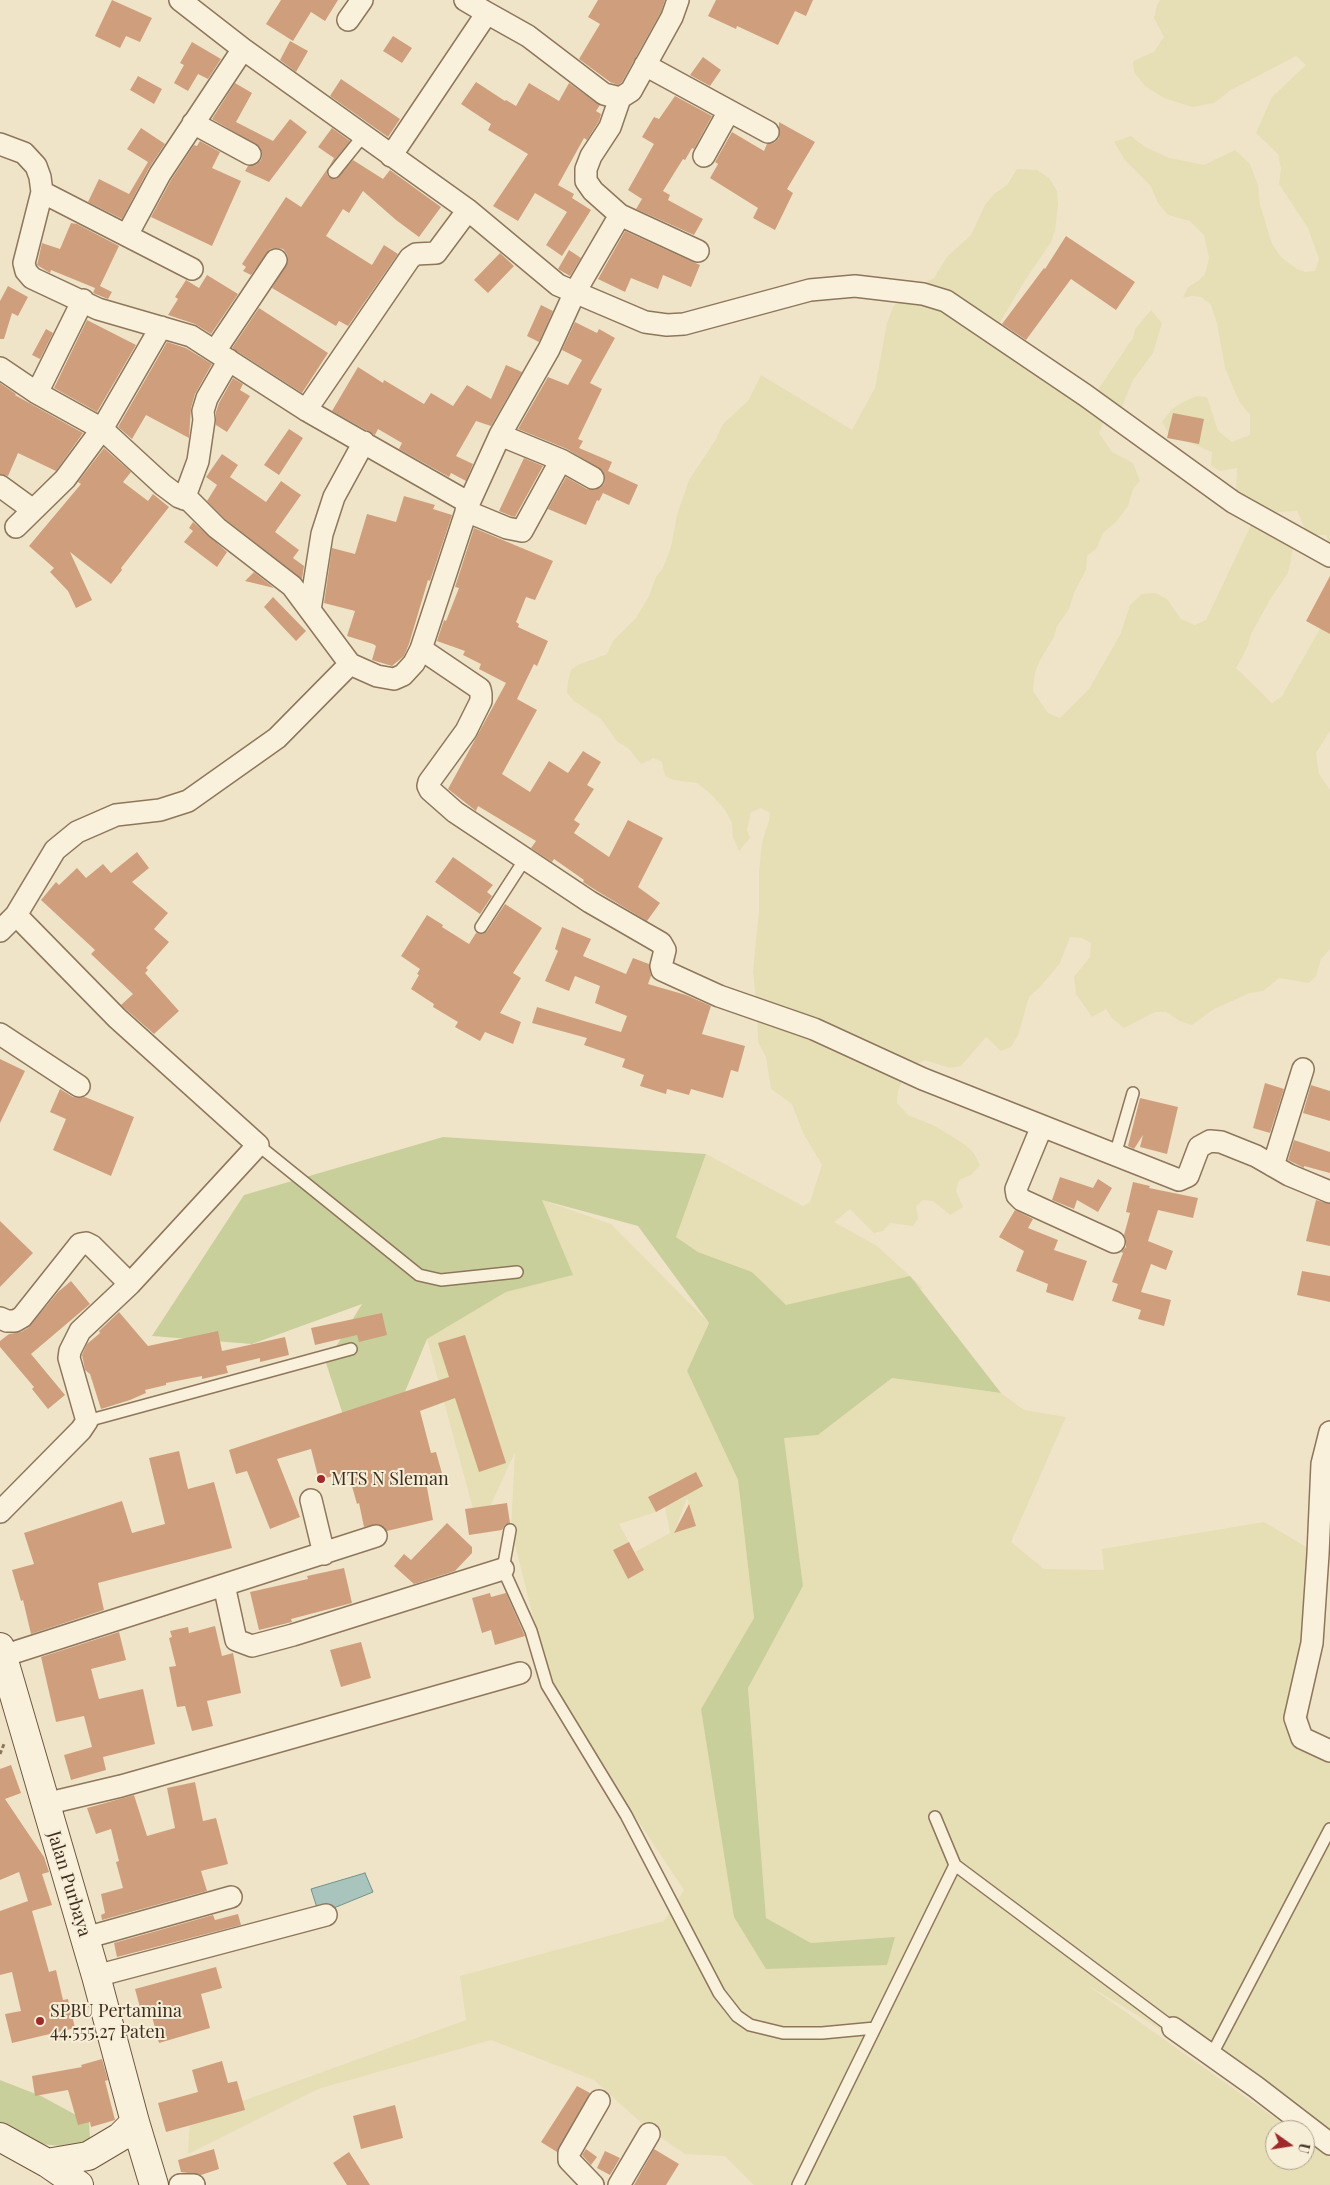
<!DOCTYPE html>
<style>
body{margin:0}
#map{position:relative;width:1330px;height:2185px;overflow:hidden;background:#f0e4c8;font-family:"Playfair Display",serif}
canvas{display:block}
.north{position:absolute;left:1265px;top:2120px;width:50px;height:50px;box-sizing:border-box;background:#f7eed8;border:1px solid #ada18e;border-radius:50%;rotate:103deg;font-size:14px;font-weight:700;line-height:20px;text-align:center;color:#3d2e20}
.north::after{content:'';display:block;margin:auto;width:18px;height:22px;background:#9e2a2b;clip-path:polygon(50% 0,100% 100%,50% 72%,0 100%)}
</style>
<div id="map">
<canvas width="1330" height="2185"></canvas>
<div class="north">U</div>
</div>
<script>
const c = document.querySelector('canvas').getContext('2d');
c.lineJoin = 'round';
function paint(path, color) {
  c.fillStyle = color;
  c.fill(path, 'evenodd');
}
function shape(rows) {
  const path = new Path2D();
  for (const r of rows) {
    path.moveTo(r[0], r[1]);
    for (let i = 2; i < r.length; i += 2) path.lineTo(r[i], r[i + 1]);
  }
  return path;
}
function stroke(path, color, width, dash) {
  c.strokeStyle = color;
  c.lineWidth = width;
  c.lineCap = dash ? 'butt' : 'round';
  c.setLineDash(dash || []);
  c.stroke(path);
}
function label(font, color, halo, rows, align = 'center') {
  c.font = font + ' "Playfair Display",serif';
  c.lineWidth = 4;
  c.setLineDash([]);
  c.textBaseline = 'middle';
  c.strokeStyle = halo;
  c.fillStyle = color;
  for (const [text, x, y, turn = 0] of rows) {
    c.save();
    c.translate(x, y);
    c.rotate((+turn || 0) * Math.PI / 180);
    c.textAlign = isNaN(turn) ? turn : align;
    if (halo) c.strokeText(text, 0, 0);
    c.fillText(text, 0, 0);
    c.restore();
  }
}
paint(shape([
 [1160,0,1330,0,1330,544,1326,535,1316,535,1306,531,1297,511,1279,512,1265,511,1250,502,1236,490,1237,468,1219,471,1211,465,1212,452,1169,434,1162,422,1172,409,1185,401,1197,396,1207,397,1218,431,1232,442,1250,435,1250,415,1239,401,1225,368,1217,323,1211,305,1201,297,1192,296,1183,298,1188,287,1198,281,1205,274,1209,258,1204,235,1190,221,1168,215,1158,203,1151,186,1125,160,1114,142,1131,136,1145,147,1169,158,1204,165,1235,150,1250,164,1258,185,1260,205,1272,244,1281,257,1297,269,1305,272,1315,271,1319,259,1308,228,1279,184,1281,169,1278,154,1256,133,1272,97,1306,65,1296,56,1231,90,1214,103,1192,107,1164,98,1145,86,1134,72,1133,61,1154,52,1164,37,1154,18,1157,5],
 [1017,169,1037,170,1049,178,1057,191,1058,204,1055,231,1051,242,1024,282,996,329,1095,394,1133,338,1135,329,1151,310,1162,323,1153,353,1133,380,1122,407,1105,418,1099,433,1112,452,1133,463,1140,481,1133,489,1128,506,1116,522,1103,533,1096,549,1087,556,1086,570,1074,593,1069,609,1057,626,1054,637,1039,662,1035,673,1033,691,1048,713,1060,718,1089,689,1120,635,1130,605,1142,594,1155,593,1167,599,1181,619,1195,625,1206,620,1252,523,1270,530,1293,549,1288,573,1271,598,1251,634,1248,646,1236,668,1272,703,1282,696,1330,611,1330,731,1316,753,1319,774,1330,790,1330,949,1321,959,1316,976,1309,983,1279,978,1263,991,1250,993,1214,1009,1192,1025,1180,1021,1166,1012,1155,1012,1124,1028,1112,1018,1106,1009,1092,1017,1076,994,1074,977,1090,957,1091,943,1082,938,1070,937,1060,963,1041,986,1029,997,1018,1035,1011,1047,1001,1051,986,1037,961,1066,950,1068,925,1060,912,1067,904,1076,898,1091,897,1103,908,1115,935,1126,964,1144,973,1152,980,1165,971,1175,959,1180,956,1191,963,1207,950,1215,933,1201,923,1200,916,1206,918,1219,913,1226,890,1223,883,1231,874,1233,850,1209,834,1222,877,1246,923,1288,900,1300,785,1305,752,1272,698,1252,676,1237,706,1154,803,1206,810,1202,822,1165,803,1133,792,1104,771,1089,766,1057,758,1042,757,1009,753,972,759,910,759,872,762,842,769,821,770,813,761,808,751,812,747,830,750,838,739,851,733,837,732,823,725,810,712,795,697,783,674,780,665,776,662,762,654,758,641,764,629,749,617,741,601,719,574,701,567,693,568,681,571,670,578,665,607,654,613,641,636,618,649,596,656,577,663,568,671,547,677,515,689,480,715,441,723,424,748,401,761,375,852,430,875,388,887,323,893,307,906,293,934,278,947,257,971,235,985,205,994,194,1007,185],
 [542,1200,611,1224,709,1323,687,1371,738,1480,754,1618,701,1709,766,1969,895,1938,811,1943,766,1918,748,1688,803,1586,783,1437,818,1435,892,1378,1001,1393,1024,1410,1066,1417,1011,1542,1044,1569,1104,1570,1102,1549,1264,1522,1318,1554,1303,1662,1313,1751,1330,1756,1330,2141,1256,2087,1086,1984,1292,2130,1275,2130,1275,2160,1305,2160,1305,2139,1330,2157,1330,2185,754,2185,725,2156,685,2154,647,2128,594,2080,491,2040,318,2089,188,2154,190,2120,466,2020,460,1976,664,1921,684,1890,551,1690,511,1528,515,1452,479,1531,427,1339,506,1292,572,1275],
 [680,1480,686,1496,665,1507,670,1533,635,1552,644,1570,628,1579,613,1550,629,1542,619,1524,656,1512,648,1497],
 [687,1498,696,1526,674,1533]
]), '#e6deb5');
paint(shape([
 [443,1137,706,1154,676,1237,698,1252,752,1272,786,1305,910,1276,1001,1393,892,1378,818,1435,784,1438,803,1586,748,1688,766,1918,811,1943,895,1937,887,1965,766,1969,734,1917,701,1709,754,1618,738,1480,687,1371,709,1323,638,1226,542,1200,573,1275,506,1292,427,1339,404,1394,346,1424,326,1363,362,1304,252,1344,152,1336,244,1195],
 [0,2080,41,2096,89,2122,90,2139,77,2148,33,2143,0,2127]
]), '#c9cf9b');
const water = shape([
 [365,1873,373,1892,319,1914,311,1889,365,1873]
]);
paint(water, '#a9c4bc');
stroke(water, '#6f938a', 1);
paint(shape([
 [112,0,152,18,140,42,126,36,120,48,95,36],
 [281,0,338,0,325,21,311,12,293,41,266,24],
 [598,0,665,0,661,12,622,82,618,85,610,82,579,59,600,24,588,17],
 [716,0,813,0,806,16,795,11,778,45,737,26,736,29,708,16],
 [393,36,412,48,402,63,383,51],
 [290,41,308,51,296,72,280,60],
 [192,42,221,59,208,79,198,74,188,91,174,83,184,65,180,63],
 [703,57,721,70,710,86,690,75],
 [138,76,162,89,154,104,130,90],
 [341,79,400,119,388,137,330,96],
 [476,82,505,101,506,100,516,106,529,83,559,101,569,83,600,105,596,111,601,114,599,121,587,140,584,138,558,185,574,194,572,198,591,210,562,256,546,245,567,212,535,193,518,221,493,206,528,154,488,130,491,124,461,104],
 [235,83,252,93,236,122,273,141,290,119,307,132,269,182,245,171,248,166,256,165,261,160,262,154,260,147,212,119],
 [675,96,712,116,694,149,692,148,685,160,683,159,663,191,670,195,668,200,703,219,694,235,636,209,642,199,628,190,654,144,642,137,654,117,659,119],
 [779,122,815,142,787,189,793,193,775,230,753,218,758,208,710,178,718,164,715,162,732,132,764,151,767,144,774,143,779,138],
 [141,128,165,144,149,168,122,219,88,202,99,179,129,194,148,162,127,149],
 [332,128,350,141,329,167,334,158,318,147],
 [200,141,220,152,212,168,241,181,212,246,151,217,171,180,194,145,197,146],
 [353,160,383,179,390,170,441,207,419,237,396,220,363,191,349,213,343,209,326,236,372,265,384,245,398,254,348,326,339,321,336,326,272,288,288,261,287,254,283,249,276,248,270,249,251,275,243,271,246,267,242,264,286,197,301,207,328,168,327,174,329,177,336,179],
 [71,223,77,224,119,246,100,286,112,292,108,299,93,293,95,288,51,270,50,273,37,265,42,243,60,249],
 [625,231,700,265,691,287,663,275,658,289,631,278,625,292,598,279],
 [1066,236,1135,282,1116,310,1071,279,1026,340,1002,324,1044,268,1045,269],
 [569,250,581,258,570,276,558,269],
 [500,253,514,266,488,293,474,280],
 [207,275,238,294,211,334,195,324,168,315,178,299,175,297,186,280,199,288],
 [8,286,28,297,18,316,12,313,4,339,0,339,0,301],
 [541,305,553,311,539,342,527,336],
 [259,308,328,353,302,393,232,348],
 [87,320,136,345,97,412,54,388],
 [575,322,597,333,599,329,615,338,590,383,602,389,578,439,583,441,579,448,612,462,608,471,638,485,629,505,603,493,599,501,597,500,586,525,548,509,566,477,587,489,594,490,600,488,604,484,605,477,603,471,567,449,518,429,548,377,568,385,582,360,562,350],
 [46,329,53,333,40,359,32,355],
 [167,342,186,348,212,364,195,394,191,408,189,438,146,415,132,439,118,427],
 [506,365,522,372,491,426,476,421,456,456,473,464,466,481,451,473,449,477,399,449,402,443,378,429,375,435,332,411,358,367,383,383,384,380,424,404,431,393,453,406,467,385,491,399],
 [233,378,243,384,240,390,250,396,227,432,216,425,216,412,219,403],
 [0,383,16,394,15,395,83,433,56,471,18,453,8,476,0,474],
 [1173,413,1204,419,1199,444,1167,438],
 [289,429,303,438,279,475,264,465],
 [104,448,131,472,123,482,148,501,153,494,169,507,121,568,122,570,111,584,70,552,92,600,76,608,68,591,50,572,54,568,29,546,81,484,78,482],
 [222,454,238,465,230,477,266,502,281,481,301,495,275,532,299,550,293,558,304,566,302,579,225,519,207,501,217,485,206,477],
 [524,458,543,466,515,517,511,516,499,511],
 [404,496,435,505,433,509,452,515,430,581,428,580,409,644,404,656,392,666,372,660,376,646,373,644,347,636,355,611,324,603,332,548,355,554,367,514,396,522],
 [193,522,227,552,217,567,184,542,193,531,189,528],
 [474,528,553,561,535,600,526,597,516,622,519,624,518,627,548,641,537,666,534,664,517,699,537,710,502,774,530,792,549,761,568,773,583,751,601,762,587,785,594,789,574,820,580,824,574,833,609,857,628,820,663,838,638,887,660,903,647,921,597,891,583,882,584,880,554,859,552,862,531,848,536,841,478,806,476,811,448,789,506,683,479,669,481,664,463,655,465,651,437,641,444,620,446,621,459,588,455,587],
 [254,572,274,588,245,581],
 [1330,576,1330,634,1306,621],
 [273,597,306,631,296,641,264,607],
 [137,852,149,868,132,882,168,913,154,929,169,942,146,968,148,970,145,973,179,1011,154,1034,121,1005,133,994,91,954,95,950,41,900,56,882,59,885,77,868,86,878,103,864,111,873],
 [453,857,493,885,487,892,492,896,480,914,435,882],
 [505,904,542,928,513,973,521,978,500,1013,521,1022,513,1044,485,1032,480,1041,455,1027,458,1022,433,1007,434,1004,411,989,419,975,417,974,420,969,401,956,427,915,443,925,442,927,469,944,476,933,481,934,487,931],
 [562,927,591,939,583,956,626,974,633,958,649,964,651,976,648,984,686,995,711,1006,702,1034,745,1046,738,1072,731,1070,723,1098,691,1089,689,1095,667,1089,666,1094,640,1086,644,1075,622,1067,625,1059,584,1045,587,1038,532,1023,537,1007,621,1032,627,1016,595,1003,600,986,575,976,569,991,545,981,558,951,555,949],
 [0,1059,25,1071,0,1123],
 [1265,1083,1284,1089,1270,1133,1253,1128],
 [1311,1085,1330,1091,1330,1121,1303,1113],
 [60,1089,73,1097,79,1098,85,1097,134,1117,111,1176,53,1150,66,1119,50,1112],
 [1140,1098,1178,1107,1167,1154,1140,1147,1143,1135,1134,1149,1128,1146],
 [1294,1140,1330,1152,1330,1173,1304,1166,1304,1168,1288,1160],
 [1060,1177,1093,1188,1098,1179,1112,1188,1098,1212,1077,1200,1074,1209,1052,1200],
 [1133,1182,1150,1186,1149,1188,1198,1198,1193,1218,1158,1210,1148,1241,1173,1251,1166,1270,1151,1264,1141,1292,1171,1300,1164,1326,1138,1319,1141,1310,1112,1301,1118,1284,1112,1282,1123,1253,1121,1252,1126,1247,1126,1240,1124,1235,1130,1213,1126,1212],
 [1316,1200,1330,1204,1330,1246,1306,1241],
 [1015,1210,1033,1219,1028,1228,1058,1240,1054,1250,1087,1261,1073,1301,1046,1292,1048,1284,1016,1271,1024,1251,999,1237],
 [0,1221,33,1253,0,1287],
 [1302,1271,1330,1276,1330,1302,1297,1295],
 [71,1281,90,1304,31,1354,65,1395,48,1409,32,1389,34,1387,0,1347,0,1341,9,1334,21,1332,28,1328,58,1292],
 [119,1312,148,1346,218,1331,222,1351,285,1337,289,1355,260,1362,260,1358,226,1366,228,1373,202,1379,202,1376,166,1383,166,1385,145,1390,146,1393,130,1400,101,1409,90,1374,85,1370,82,1355,87,1344,100,1333,99,1331],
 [382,1313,387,1335,359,1342,357,1335,315,1345,311,1328],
 [465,1335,506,1463,479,1472,455,1398,420,1411,431,1453,436,1452,443,1477,426,1482,433,1520,387,1531,378,1524,364,1527,359,1503,357,1504,348,1472,319,1480,311,1449,277,1459,300,1517,270,1529,247,1471,236,1474,229,1450,449,1377,438,1343],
 [179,1451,188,1489,214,1482,232,1548,98,1583,104,1610,31,1634,23,1600,21,1601,12,1570,34,1564,24,1533,122,1501,132,1533,165,1524,149,1458],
 [696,1472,703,1486,656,1512,648,1497],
 [507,1503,510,1523,505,1525,502,1530,469,1535,465,1509],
 [689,1504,696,1526,674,1533],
 [447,1523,472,1547,472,1553,455,1571,414,1584,394,1566,404,1554,411,1560],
 [629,1542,644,1570,628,1579,613,1550],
 [344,1568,352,1603,291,1619,292,1622,259,1630,250,1592,308,1579,307,1576],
 [490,1593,491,1597,506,1593,525,1636,495,1645,491,1630,482,1633,472,1598],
 [215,1626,222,1656,233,1653,241,1693,207,1701,213,1726,192,1731,185,1706,177,1707,169,1667,176,1666,169,1638,172,1637,170,1631,188,1627,189,1633],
 [119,1632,126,1660,91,1669,99,1699,143,1689,155,1744,103,1757,106,1770,71,1780,64,1755,92,1747,84,1716,56,1722,41,1657],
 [361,1642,371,1678,341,1687,330,1650],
 [11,1765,21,1793,5,1799,44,1857,49,1872,42,1874,52,1905,32,1911,49,1972,56,1970,63,2000,68,1999,75,2028,12,2043,5,2014,21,2011,12,1972,0,1975,0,1911,28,1901,19,1872,0,1880,0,1769],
 [195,1782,203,1821,216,1818,228,1864,201,1871,207,1891,102,1920,101,1915,105,1913,101,1894,123,1888,116,1862,119,1861,111,1829,96,1834,87,1808,134,1795,147,1836,175,1828,167,1788],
 [238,1914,241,1925,117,1957,114,1943,213,1915,215,1920],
 [216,1967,222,1988,201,1994,210,2028,159,2043,150,2009,141,2011,135,1989],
 [102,2059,108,2080,105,2081,115,2120,91,2127,90,2122,78,2125,68,2090,35,2096,32,2076,82,2067,81,2065],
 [222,2061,228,2083,237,2081,245,2110,166,2132,158,2103,198,2092,192,2070],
 [577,2086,590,2093,557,2152,541,2142],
 [395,2105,403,2138,361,2149,353,2116],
 [214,2149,219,2169,201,2175,181,2172,178,2160],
 [586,2149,597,2157,591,2165,582,2155],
 [654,2149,679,2164,666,2185,634,2185],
 [605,2151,620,2158,610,2175,597,2168],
 [349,2152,370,2185,347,2185,333,2163]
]), '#cf9f7d');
const service = shape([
 [334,172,363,136],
 [481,927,525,859],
 [258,1145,419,1275,441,1280,517,1272],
 [1115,1155,1133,1093],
 [87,1421,351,1349],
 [510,1530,503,1569,531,1631,547,1685,626,1815,719,1993,737,2016,750,2025,783,2033,822,2033,875,2028],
 [935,1817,955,1865,1173,2028],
 [1211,2056,1330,1829],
 [798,2185,955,1865]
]);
const minor = shape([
 [180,0,243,49,468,210,558,285,645,322,667,325,684,324,810,290,855,286,923,294,946,301,1085,395,1233,502,1330,556],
 [465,0,487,13],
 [348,20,362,0],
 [645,65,768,132],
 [193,123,250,154],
 [0,144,24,153,36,166,40,177,42,192,24,263,26,271,32,278,98,309,191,336,306,410,469,503,421,649,414,663,403,675,394,679,377,676,350,664,292,586,217,528,190,501,179,497,163,485,102,429,37,393,0,368],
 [391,156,487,13,528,36,604,94,620,98,631,91,672,17,678,0],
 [704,156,729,111],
 [42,192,192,269],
 [620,215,698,251],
 [127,235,160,174,243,49],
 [215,351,276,260],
 [37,393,83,300],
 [306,410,410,258,416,254,436,253,468,210],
 [500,435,561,460,593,478],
 [0,486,33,510],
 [184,499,198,461,204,420,203,411,207,398,229,360],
 [469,503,500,435,549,349,575,292,620,215,593,191,586,181,586,169,591,156,610,127,620,98],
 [466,511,507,528,522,531,561,460],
 [16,527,65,479,102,429,161,327],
 [310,610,322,534,334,497,364,442],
 [421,649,480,689,481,694,481,701,466,731,429,782,428,786,430,790,455,812,590,902,661,943,665,950,661,966,662,970,719,996,814,1029,923,1079,1179,1180,1188,1176,1199,1147,1210,1141,1221,1142,1256,1156,1289,1175,1330,1192],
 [0,931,16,915,55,850,77,832,116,815,160,810,188,801,277,738,350,664],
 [0,1034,79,1086],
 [1042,1126,1016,1189,1017,1195,1022,1200,1114,1242],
 [1273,1166,1303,1069],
 [0,1318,7,1321,15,1321,22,1317,80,1244,86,1243,92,1246,130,1284],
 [1322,1464,1318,1554,1312,1643,1295,1718,1302,1738,1330,1751],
 [1330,1474,1322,1464,1330,1432],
 [311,1500,324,1554],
 [0,1512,81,1430,87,1421,69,1358,70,1351,80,1331,130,1284,258,1145,117,1018,16,915],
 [224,1585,236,1640,252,1646,293,1635,503,1569],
 [3,1656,376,1536],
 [45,1804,121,1786,520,1673],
 [85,1938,231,1897],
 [96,1976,326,1915],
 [1173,2028,1256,2087,1330,2144],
 [180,2185,194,2185],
 [593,2185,569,2160,569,2153,599,2101],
 [619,2185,649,2134]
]);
const secondary = shape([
 [0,1647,96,1976,135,2122,154,2185],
 [0,2137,47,2163,79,2185],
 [47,2163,88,2156,120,2137,135,2122]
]);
stroke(service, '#8d765c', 14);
stroke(minor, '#8d765c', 24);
stroke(secondary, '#6f573f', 30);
stroke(shape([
 [0,1754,4,1744]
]), '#8d765c', 3, [4, 2.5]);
stroke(service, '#faf1dc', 11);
stroke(minor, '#faf1dc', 21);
stroke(secondary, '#faf1dc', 28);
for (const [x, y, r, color] of [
 [321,1479,5,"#9e2a2b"],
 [40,2021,5,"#9e2a2b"]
]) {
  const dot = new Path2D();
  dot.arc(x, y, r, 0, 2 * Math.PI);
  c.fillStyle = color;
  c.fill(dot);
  stroke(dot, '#f7eed8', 2);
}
label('18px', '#3d2e20', '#f7eed8', [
 ["MTS N Sleman",331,1479],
 ["SPBU Pertamina",50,2011],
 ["44.555.27 Paten",50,2032]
], 'left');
label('18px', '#3d2e20', '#f7eed8', [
 ["Jalan Purbaya",69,1884,73]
]);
</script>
